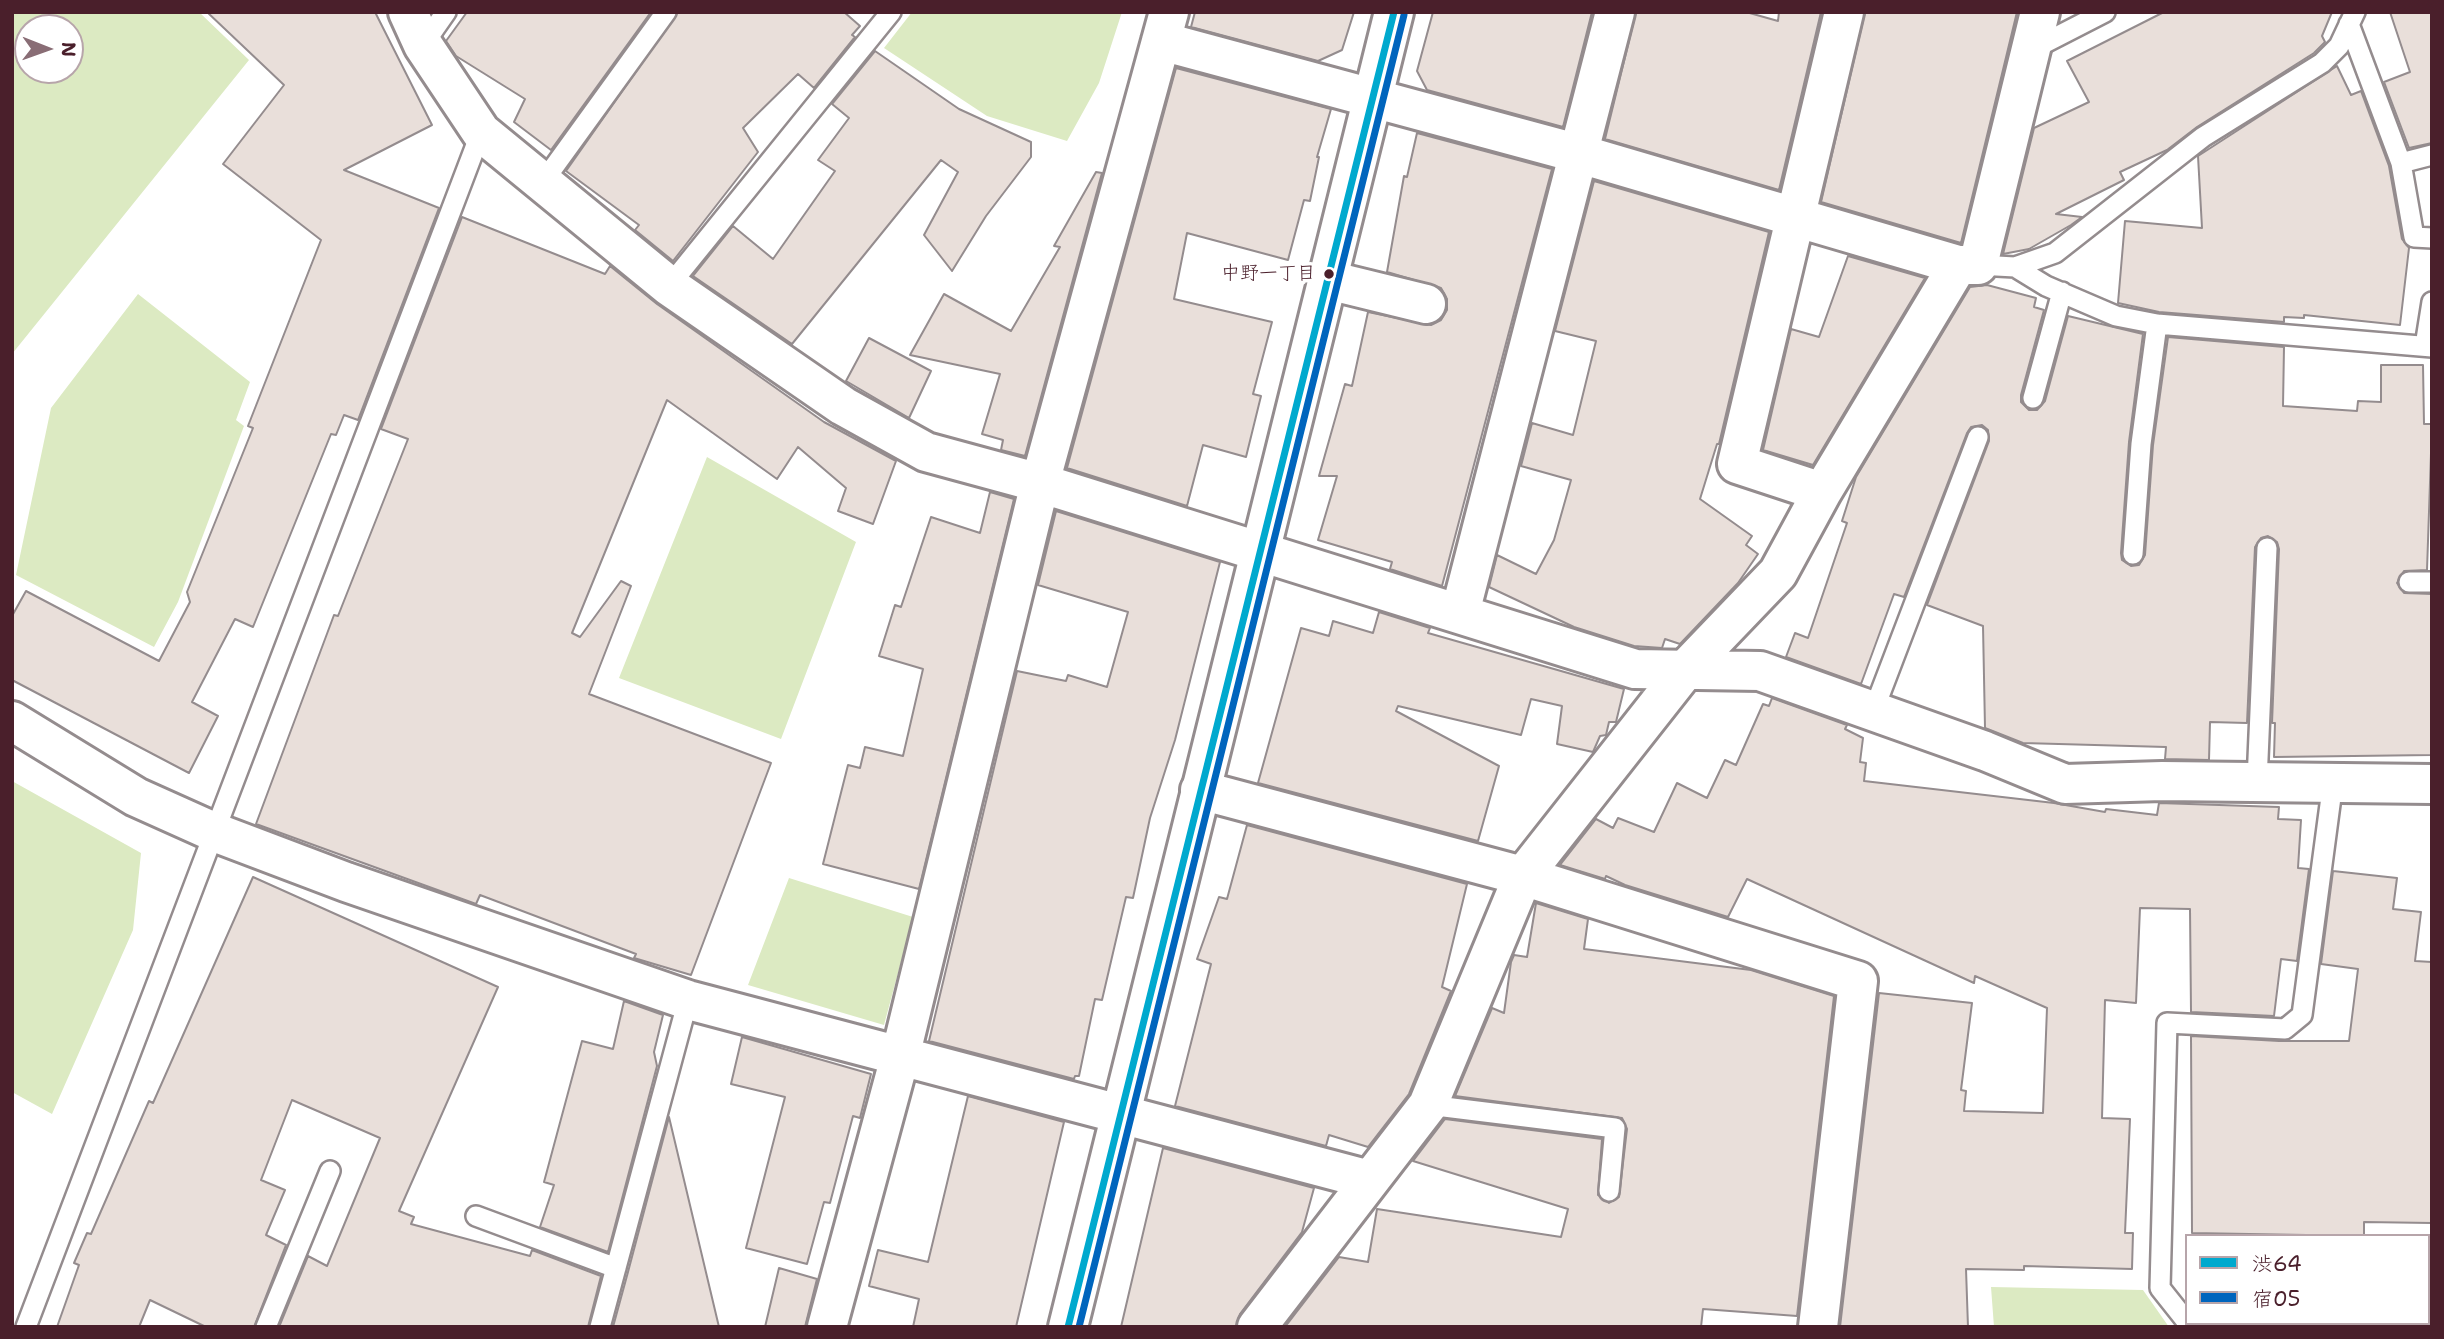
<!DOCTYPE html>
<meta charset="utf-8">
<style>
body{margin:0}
#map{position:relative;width:2444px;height:1339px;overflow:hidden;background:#fff;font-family:"Shantell Sans","Klee One",sans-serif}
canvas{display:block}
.frame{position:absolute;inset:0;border:14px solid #4a1f2b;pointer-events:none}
.legend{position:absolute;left:2185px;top:1234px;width:245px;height:91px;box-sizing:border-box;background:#fff;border:2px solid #b7a5aa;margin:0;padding:9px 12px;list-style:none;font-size:21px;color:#4a1f2b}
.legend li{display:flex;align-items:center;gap:14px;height:35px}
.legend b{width:35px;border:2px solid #b7a5aa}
.north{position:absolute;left:14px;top:14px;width:70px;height:70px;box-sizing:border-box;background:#fff;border:2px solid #b7a5aa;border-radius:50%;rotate:91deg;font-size:19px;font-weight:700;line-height:28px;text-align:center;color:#4a1f2b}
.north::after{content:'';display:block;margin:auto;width:24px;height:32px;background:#896d75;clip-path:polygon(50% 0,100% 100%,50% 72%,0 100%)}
</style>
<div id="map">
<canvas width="2444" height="1339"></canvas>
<div class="frame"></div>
<ul class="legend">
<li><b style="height:9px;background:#00a9ce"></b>渋64</li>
<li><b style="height:9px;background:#0065bd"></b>宿05</li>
</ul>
<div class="north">N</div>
</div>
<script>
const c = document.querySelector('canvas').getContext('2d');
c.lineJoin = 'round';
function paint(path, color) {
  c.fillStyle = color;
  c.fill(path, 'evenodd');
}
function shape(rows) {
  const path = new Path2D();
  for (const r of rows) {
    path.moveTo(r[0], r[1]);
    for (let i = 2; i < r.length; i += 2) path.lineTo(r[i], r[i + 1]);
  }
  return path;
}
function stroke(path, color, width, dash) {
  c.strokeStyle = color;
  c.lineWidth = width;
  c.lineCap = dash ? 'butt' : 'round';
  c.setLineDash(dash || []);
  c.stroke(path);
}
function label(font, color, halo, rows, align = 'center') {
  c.font = font + ' "Shantell Sans","Klee One",sans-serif';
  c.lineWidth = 7;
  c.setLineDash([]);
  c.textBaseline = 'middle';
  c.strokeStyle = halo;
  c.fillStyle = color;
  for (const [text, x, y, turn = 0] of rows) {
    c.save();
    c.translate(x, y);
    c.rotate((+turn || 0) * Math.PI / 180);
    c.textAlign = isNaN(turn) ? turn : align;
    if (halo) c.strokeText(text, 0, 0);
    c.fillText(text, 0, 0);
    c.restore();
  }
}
paint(shape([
 [12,12,199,12,249,60,12,354],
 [70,28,70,70,28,70,28,28],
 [912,12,1122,12,1099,83,1067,141,987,116,884,48],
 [138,294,250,382,236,420,244,426,178,602,154,647,16,575,51,408],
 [707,457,856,542,781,739,619,678],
 [12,781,141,853,133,930,52,1114,12,1092],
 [789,878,913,917,884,1025,748,985],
 [1991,1287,2143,1290,2169,1327,1994,1327]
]), '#dceac2');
const building = shape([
 [207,12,375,12,432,125,344,170,439,208,358,420,344,415,336,435,331,434,253,627,235,619,192,702,218,716,189,773,12,680,12,616,26,591,159,661,190,602,187,592,253,428,248,426,321,240,223,164,284,85,207,12],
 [467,12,651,12,551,150,514,122,525,99,456,56,446,41,467,12],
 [678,12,844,12,860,26,852,35,855,37,814,88,798,74,743,128,758,152,673,261,635,230,639,225,566,171,678,12],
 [1195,12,1354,12,1342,50,1318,61,1191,27,1195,12],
 [1433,12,1592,12,1563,127,1427,90,1417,71,1433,12],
 [1636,12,1746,12,1778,21,1779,12,1821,12,1779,190,1605,139,1636,12],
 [1865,12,2017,12,1961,243,1821,202,1865,12],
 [2164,12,2332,12,2322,36,2325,42,2314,53,2197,127,2167,150,2120,172,2124,180,2056,214,2082,217,2071,225,2029,249,2003,254,2034,128,2089,102,2067,61,2164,12],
 [2390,12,2432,12,2432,143,2409,148,2384,82,2410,72,2390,12],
 [875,51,959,109,1031,142,1031,157,986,216,952,271,924,235,958,172,941,160,792,344,693,276,733,226,773,259,835,171,818,160,849,118,832,104,875,51],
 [2337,66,2351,95,2361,91,2389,166,2402,239,2409,248,2400,325,2304,315,2304,318,2284,317,2284,322,2159,312,2118,303,2125,221,2202,228,2198,156,2337,66],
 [1176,68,1331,109,1317,157,1319,157,1310,201,1304,200,1288,260,1187,233,1174,299,1272,322,1253,394,1261,396,1246,457,1203,445,1187,506,1067,468,1176,68],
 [1417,133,1552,169,1442,586,1390,569,1392,562,1318,540,1337,476,1319,476,1345,384,1352,386,1368,312,1431,325,1441,320,1447,310,1447,299,1441,288,1387,272,1404,176,1407,177,1417,133],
 [1096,172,1102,173,1025,456,1001,450,1003,440,982,434,1000,374,910,355,944,294,1011,331,1060,247,1054,246,1096,172],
 [1594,181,1769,232,1719,444,1717,444,1700,499,1752,536,1746,545,1758,554,1738,583,1680,644,1665,639,1662,648,1634,646,1574,627,1489,587,1497,555,1536,574,1554,540,1571,480,1521,466,1532,423,1573,435,1596,341,1555,331,1594,181],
 [462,217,605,274,610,266,657,304,824,422,896,461,873,524,838,511,846,488,798,447,777,479,667,400,572,633,580,637,621,581,631,586,589,694,771,763,691,975,634,958,636,954,480,895,476,904,256,824,334,615,338,616,408,439,381,429,462,217],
 [1848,256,1925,278,1813,465,1763,450,1791,329,1819,337,1848,256],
 [1987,285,2036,298,2034,307,2044,310,2021,395,2021,402,2029,410,2037,410,2045,401,2068,316,2143,334,2129,442,2121,553,2122,560,2131,566,2139,565,2145,555,2153,445,2168,337,2284,347,2283,406,2357,411,2358,401,2381,402,2381,365,2423,365,2424,424,2432,424,2427,570,2404,571,2397,583,2404,593,2432,594,2432,755,2274,757,2275,723,2272,723,2279,549,2277,542,2268,536,2261,538,2255,547,2247,723,2210,722,2209,760,2165,759,2166,747,2023,743,1985,728,1983,626,1927,605,1989,441,1988,430,1982,425,1971,427,1967,433,1904,597,1894,594,1861,684,1786,657,1795,633,1808,638,1847,523,1842,521,1856,477,1970,287,1987,285],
 [869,338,931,371,909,418,846,381,869,338],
 [990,492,1014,499,919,889,823,864,848,765,860,768,865,747,903,756,923,669,879,656,895,605,901,607,931,517,980,533,990,492],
 [1056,511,1220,562,1175,740,1150,818,1133,898,1126,897,1102,1000,1095,999,1079,1076,1075,1076,1074,1079,929,1041,1017,671,1066,681,1068,675,1107,687,1128,612,1038,585,1056,511],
 [1379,612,1430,628,1428,633,1624,689,1616,722,1609,722,1606,735,1600,736,1593,752,1557,744,1562,706,1531,699,1521,735,1398,706,1396,711,1499,766,1478,841,1258,783,1301,628,1329,636,1333,621,1373,633,1379,612],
 [1772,698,1847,725,1845,729,1863,738,1860,762,1866,763,1864,781,2054,803,2105,812,2106,809,2157,815,2159,803,2279,807,2278,819,2301,820,2298,868,2309,869,2297,961,2281,959,2274,1016,2191,1012,2190,909,2140,908,2136,1003,2105,1000,2102,1118,2130,1119,2125,1233,2133,1233,2132,1269,2024,1266,2024,1270,1966,1269,1968,1327,1840,1327,1879,993,1972,1003,1961,1090,1966,1091,1964,1111,2043,1113,2047,1008,1975,976,1974,983,1747,879,1728,917,1625,885,1606,876,1605,879,1560,865,1596,819,1613,828,1618,818,1654,832,1677,783,1707,798,1725,760,1736,765,1763,704,1769,706,1772,698],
 [1247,825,1467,884,1442,987,1451,991,1409,1094,1368,1147,1329,1135,1326,1146,1175,1106,1211,964,1197,959,1219,897,1227,899,1247,825],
 [2333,871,2397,878,2393,909,2421,912,2415,961,2432,962,2432,1223,2364,1222,2364,1236,2192,1233,2191,1036,2279,1041,2349,1041,2358,969,2321,964,2333,871],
 [253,877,498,987,399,1211,414,1217,411,1224,530,1256,532,1250,601,1276,588,1327,279,1327,308,1256,327,1266,380,1138,292,1100,261,1180,285,1190,266,1235,286,1245,254,1327,206,1327,150,1300,139,1327,57,1327,79,1265,74,1263,87,1233,91,1234,149,1101,153,1103,253,877],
 [1536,903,1588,919,1584,949,1751,970,1834,996,1797,1316,1703,1309,1701,1327,1285,1327,1339,1257,1368,1262,1377,1209,1561,1237,1568,1209,1413,1161,1445,1119,1602,1139,1598,1195,1609,1203,1619,1197,1627,1129,1622,1118,1455,1096,1492,1008,1504,1013,1511,962,1514,955,1527,957,1536,903],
 [624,1001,663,1015,654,1052,657,1066,608,1252,540,1227,554,1185,544,1182,582,1041,613,1049,624,1001],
 [742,1037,871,1074,860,1118,853,1116,830,1203,824,1202,807,1264,746,1248,785,1097,731,1084,742,1037],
 [968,1096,1064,1122,1016,1327,913,1327,919,1299,869,1286,878,1250,928,1262,968,1096],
 [669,1117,719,1327,613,1327,628,1272,669,1117],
 [1163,1148,1314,1188,1302,1232,1240,1314,1236,1327,1121,1327,1163,1148],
 [779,1268,817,1279,805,1327,765,1327,779,1268]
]);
paint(building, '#e9dfda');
stroke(building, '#948c8e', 2);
const service = shape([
 [2349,24,2401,163,2414,237,2432,238],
 [423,45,446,12],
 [2031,50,2105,12],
 [2401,163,2432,155],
 [543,182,666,12],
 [1978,265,2015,267,2055,253,2203,137,2322,63,2339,46,2355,12],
 [2015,267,2046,286,2116,316,2157,324,2432,347],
 [669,286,891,12],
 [2425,346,2432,302],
 [2033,398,2062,292],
 [2133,554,2141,444,2157,324],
 [2409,582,2432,582],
 [1873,712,1978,437],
 [2257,782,2267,548],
 [1428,1105,1615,1128,1609,1191],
 [476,1216,616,1268],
 [2187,1322,2160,1288,2167,1023,2285,1029,2302,1015,2333,782],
 [26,1327,481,132],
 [266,1327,330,1171],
 [600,1327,688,1000]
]);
const minor = shape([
 [408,12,423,45,481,132,669,286,843,406,926,452,1040,483,1635,669,1760,671,1985,751,2065,784,2162,781,2432,784],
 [1161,41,1580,154,1958,265,1978,265,2040,12],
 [1328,280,1426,304],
 [1822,492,1737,464,1844,12],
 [1460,613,1615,12],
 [12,721,136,797,214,832,346,882,688,1000,1370,1180],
 [1200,790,1523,876,1858,981,1818,1327],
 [827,1327,900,1057,1040,483,1169,12],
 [1257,1327,1428,1105,1523,876,1686,669,1778,573,1822,492,1958,265]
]);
const secondary = shape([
 [1068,1327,1394,12]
]);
stroke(service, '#948c8e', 24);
stroke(minor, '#948c8e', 44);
stroke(secondary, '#948c8e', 44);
stroke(service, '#fff', 19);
stroke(minor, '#fff', 38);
stroke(secondary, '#fff', 38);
stroke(shape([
 [1068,1327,1394,12]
]), '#00a9ce', 7);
stroke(shape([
 [1079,1327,1404,15]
]), '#0065bd', 7);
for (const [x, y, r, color] of [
 [1329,274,6,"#4a1f2b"]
]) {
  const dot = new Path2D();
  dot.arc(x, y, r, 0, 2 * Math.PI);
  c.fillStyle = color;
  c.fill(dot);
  stroke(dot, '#fff', 2.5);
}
label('19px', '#4a1f2b', '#fff', [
 ["中野一丁目",1316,274]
], 'right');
</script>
